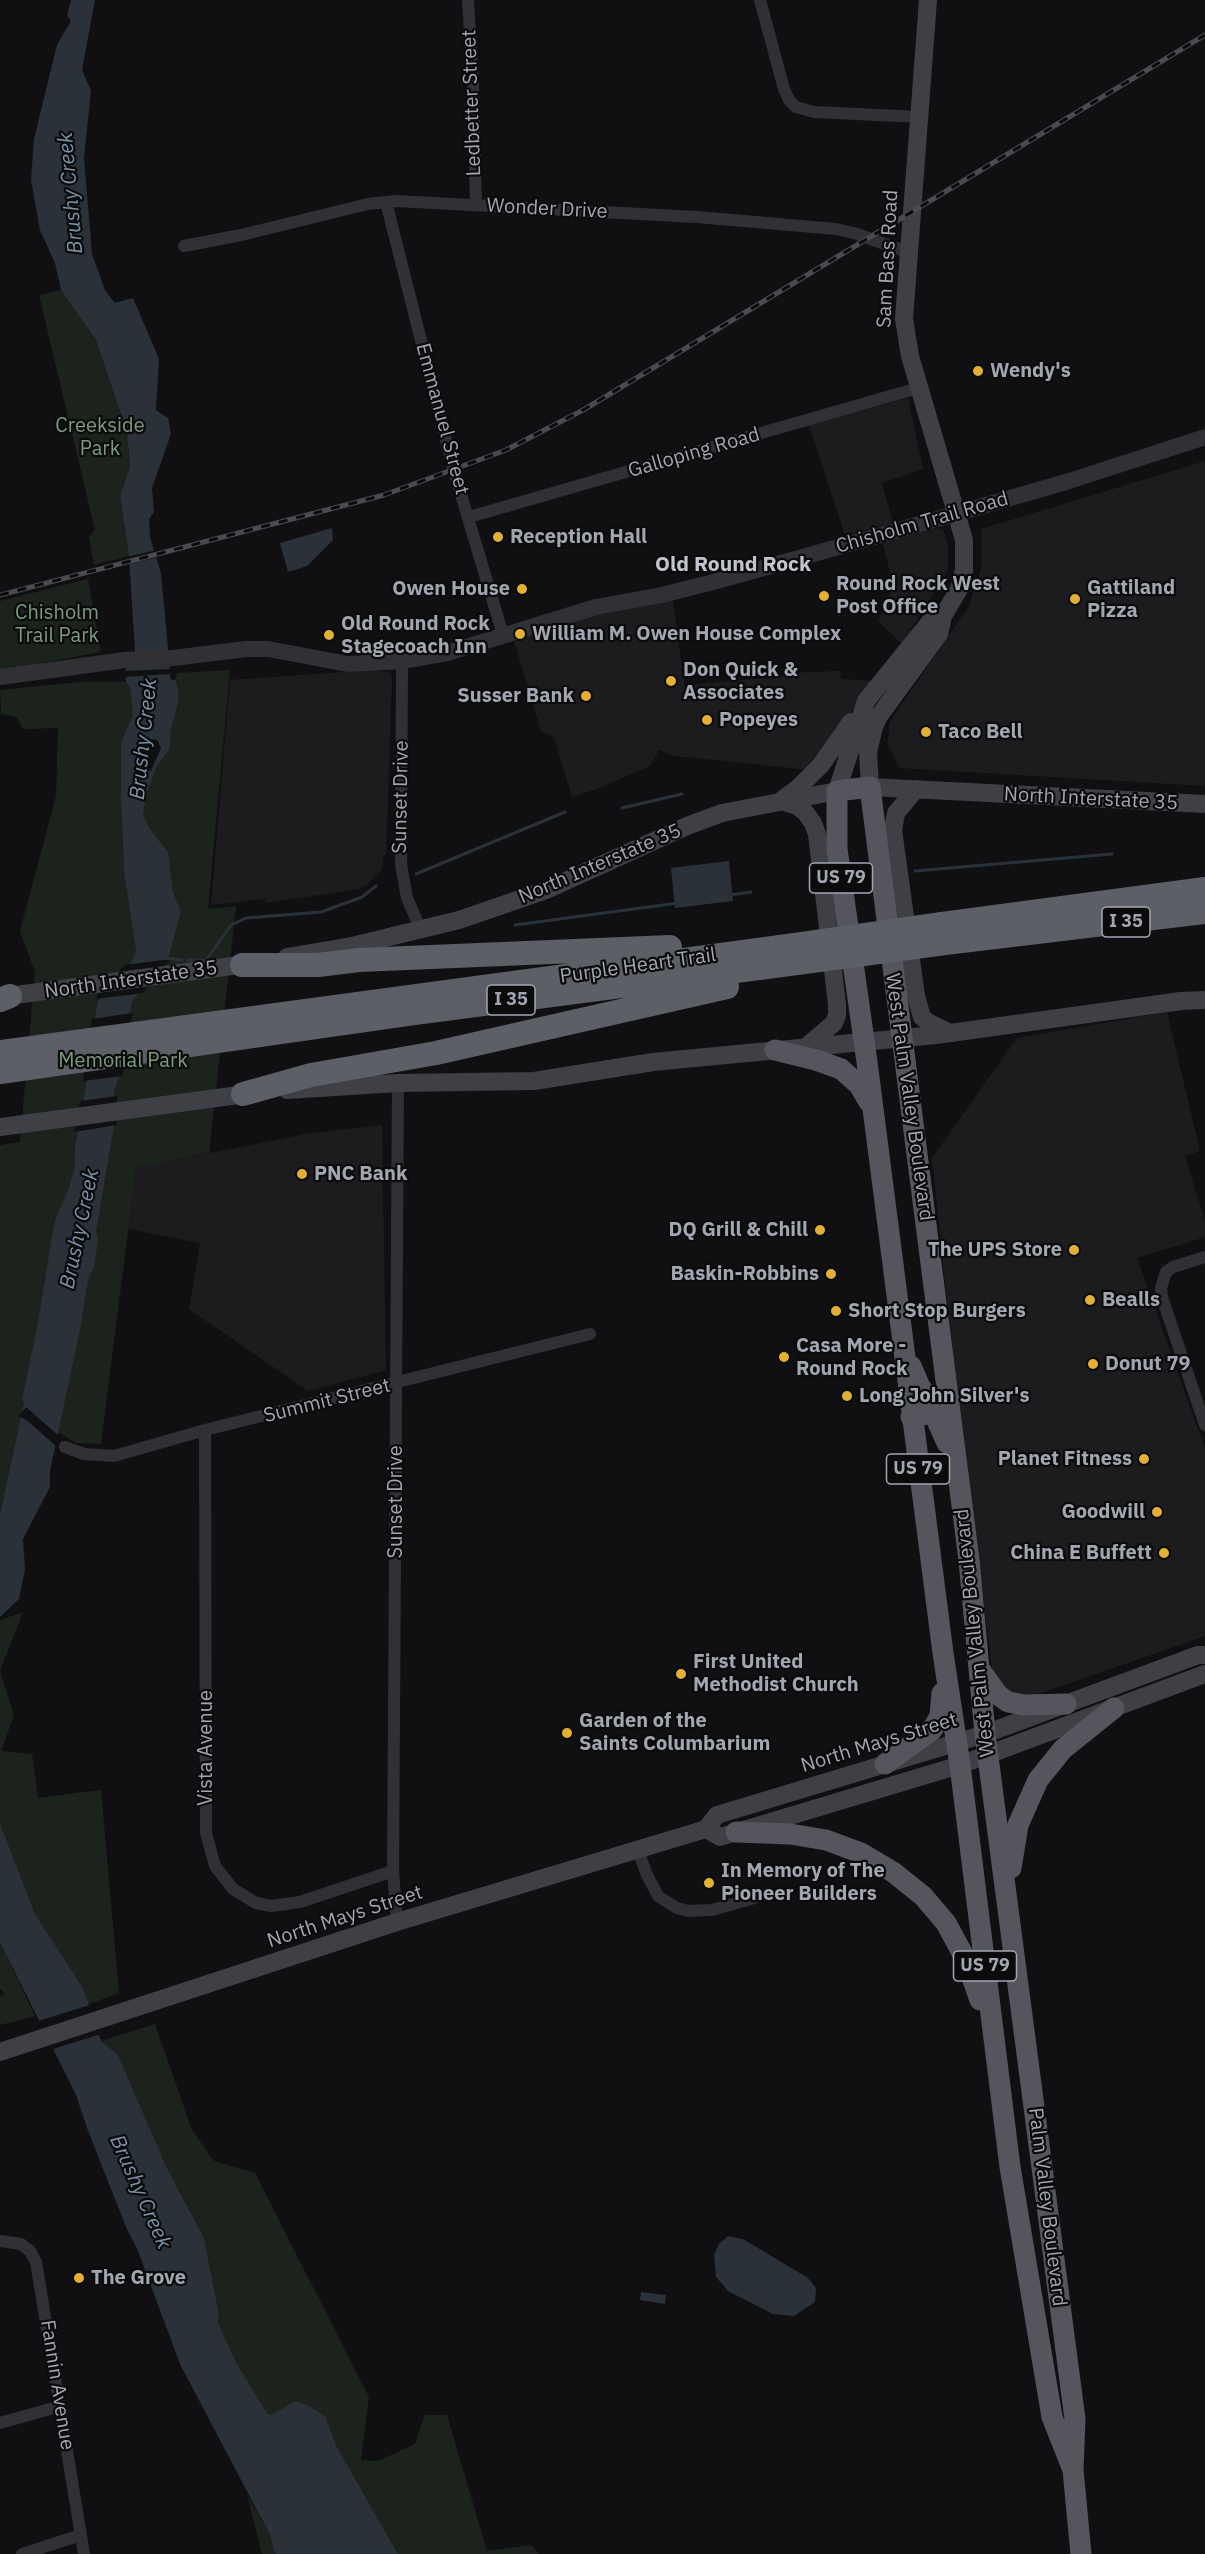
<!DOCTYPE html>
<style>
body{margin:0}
canvas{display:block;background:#100f11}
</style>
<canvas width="1205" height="2554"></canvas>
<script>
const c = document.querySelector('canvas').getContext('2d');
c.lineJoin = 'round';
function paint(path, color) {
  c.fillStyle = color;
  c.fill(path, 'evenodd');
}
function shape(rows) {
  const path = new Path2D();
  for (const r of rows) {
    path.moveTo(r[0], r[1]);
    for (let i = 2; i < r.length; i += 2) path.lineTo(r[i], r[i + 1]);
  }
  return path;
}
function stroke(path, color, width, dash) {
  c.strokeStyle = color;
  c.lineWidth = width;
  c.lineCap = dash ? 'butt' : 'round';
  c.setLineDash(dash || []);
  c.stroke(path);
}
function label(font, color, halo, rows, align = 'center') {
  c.font = font + ' "IBM Plex Sans",sans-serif';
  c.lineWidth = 4.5;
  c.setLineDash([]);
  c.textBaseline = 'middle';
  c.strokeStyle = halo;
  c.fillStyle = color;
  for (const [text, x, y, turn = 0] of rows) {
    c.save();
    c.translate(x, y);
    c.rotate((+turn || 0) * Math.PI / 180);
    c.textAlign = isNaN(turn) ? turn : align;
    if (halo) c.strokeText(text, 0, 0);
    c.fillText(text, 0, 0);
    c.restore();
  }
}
paint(shape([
 [908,398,923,469,882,483,893,523,845,535,809,425],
 [1205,461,1205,786,900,768,888,746,889,723,969,606,982,565,981,529],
 [938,528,943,530,948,544,948,570,902,644,878,621,893,586,883,543],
 [673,601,685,689,698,684,779,677,787,673,840,671,841,679,875,681,827,743,811,770,674,756,659,750,650,766,602,787,572,797,554,738,541,731,514,641,593,615],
 [374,670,391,673,392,678,386,855,384,855,382,869,368,884,359,889,266,903,265,899,211,905,230,680],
 [1167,1012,1200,1151,1185,1156,1205,1222,1205,1237,1137,1258,1205,1449,1205,1636,1033,1696,1012,1698,997,1688,992,1669,949,1318,932,1158,1017,1038],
 [382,1125,386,1370,308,1391,189,1309,200,1243,128,1229,136,1168,305,1134]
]), '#1c1c1e');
paint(shape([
 [61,290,96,340,127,432,130,467,120,496,129,556,94,565,89,536,95,530,39,295],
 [88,579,101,652,0,671,0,601],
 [230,670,208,909,236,906,209,1153,136,1168,101,1444,76,1443,58,1432,24,1402,0,1514,0,1145,20,1142,35,972,20,931,56,796,58,728,23,729,17,717,1,714,0,690,79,682,126,682,130,687,134,715,121,742,121,800,124,872,136,951,131,963,181,911,173,892,168,852,150,829,143,814,148,790,157,766,170,748,171,729,178,704,175,680,177,673],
 [23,1612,0,1671,14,1715,1,1751,32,1754,38,1798,101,1790,119,1993,87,2005,83,1988,35,1914,0,1823,0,1620],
 [0,1942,35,2016,0,2025,0,1996,5,1994,0,1988],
 [155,2024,192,2130,214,2161,255,2173,369,2397,361,2460,378,2461,415,2444,425,2415,447,2415,487,2551,531,2545,539,2554,398,2554,337,2447,325,2416,295,2401,271,2415,267,2413,237,2364,218,2323,219,2314,204,2238,101,2041],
 [247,2494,270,2535,276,2554,262,2554]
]), '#1c231d');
paint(shape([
 [71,0,95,0,82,70,91,91,84,158,92,254,105,290,115,303,133,298,159,359,156,410,168,418,171,434,152,488,154,512,149,519,150,537,161,573,171,680,175,680,178,688,178,704,171,729,170,748,157,766,148,790,143,814,150,829,168,852,173,892,181,911,168,959,132,1001,121,1072,114,1091,114,1125,96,1232,98,1241,94,1267,88,1280,80,1330,50,1471,50,1487,23,1539,25,1569,19,1599,0,1617,0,1514,24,1402,22,1400,38,1323,52,1236,56,1217,68,1191,75,1167,75,1147,87,1080,96,1011,100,995,131,963,136,951,124,872,121,800,121,742,133,715,130,687,126,682,125,671,135,651,129,556,120,496,130,467,127,432,96,340,61,290,55,263,40,230,31,180,34,139,57,45,71,21,67,15],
 [153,739,157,740,161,748,151,771,145,771,142,766,145,746],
 [332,528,333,540,307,566,288,572,280,543],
 [729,861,733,901,675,908,671,868],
 [0,1823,35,1914,83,1988,101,2041,118,2055,165,2164,204,2238,219,2314,218,2323,237,2364,267,2413,271,2415,295,2401,307,2405,325,2416,337,2447,398,2554,276,2554,274,2550,270,2535,180,2364,138,2251,126,2227,87,2128,76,2095,0,1942],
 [728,2236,743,2239,808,2278,816,2288,815,2302,794,2316,773,2314,728,2291,716,2277,714,2255,719,2244],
 [641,2292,666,2295,665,2304,640,2300]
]), '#2a3138');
paint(shape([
 [157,550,159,557,126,565,126,557],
 [174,669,174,677,177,678,170,678,170,674,122,677,122,671],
 [171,959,143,993,96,999,98,993,125,965],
 [133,1013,122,1054,124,1071,122,1076,83,1081,92,1019],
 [117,1096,117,1125,74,1132,80,1101],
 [26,1407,60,1437,58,1448,29,1422,19,1416],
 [90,2005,101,2034,50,2050,35,2022]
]), '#100f11');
stroke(shape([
 [622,808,682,794],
 [915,871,1112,854],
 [416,874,565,812],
 [730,895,751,892],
 [515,925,678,903],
 [166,958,182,960],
 [187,960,206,960,231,925,246,918,321,912,362,897,376,886]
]), '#2a3138', 3);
stroke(shape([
 [468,0,473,83,476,205],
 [760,0,784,89,789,100,796,107,814,112,920,117],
 [386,202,454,471,503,635],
 [184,246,241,235,368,204,396,201,697,217,836,229,854,233,910,253],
 [469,517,918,388],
 [402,661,401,864,407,898,421,930],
 [1205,1257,1173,1267,1166,1272,1161,1288,1162,1297,1205,1425],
 [205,1430,206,1833,215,1866,233,1889,256,1903,271,1906,300,1902,393,1871],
 [65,1447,84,1454,114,1456,205,1430,590,1334],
 [638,1850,647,1875,658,1896,677,1908,688,1911,712,1910,754,1898],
 [397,1922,393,1871,398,1083],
 [0,2241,21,2244,30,2251,36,2262,84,2554],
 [0,2423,61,2406],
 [22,2554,81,2535]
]), '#313135', 12);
stroke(shape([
 [0,677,125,660,173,658,246,649,268,649,348,664,402,661,447,653,596,607,662,595,717,581,906,528,1066,482,1205,437]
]), '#313135', 16);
stroke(shape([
 [928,0,904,319,910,356,964,540,964,571,959,589,943,616,939,634,879,716,874,727,868,752,870,787,1205,804],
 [916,789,896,813,893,830,916,996,922,1017,929,1023,950,1033],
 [782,800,798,788,821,765,851,722],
 [782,801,797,806,805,812,813,823,817,834,837,1004,837,1015,834,1023,807,1046],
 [287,957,352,946,459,920,546,890,687,826,722,813,837,791,866,701,930,622,943,616],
 [0,997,254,963],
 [287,1090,398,1083,534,1081,653,1062,936,1035,1181,1001,1205,1000],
 [0,1127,254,1093],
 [706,1829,720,1837,960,1765,1205,1674],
 [0,2052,397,1922,706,1829,717,1815,985,1734,1198,1655,1205,1655]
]), '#3f4045', 18);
stroke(shape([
 [775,1050,816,1060,841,1069,859,1085,869,1102],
 [911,1366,920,1387,927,1396,949,1400],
 [911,1417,928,1414,935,1416,947,1443],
 [980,1670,998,1695,1008,1702,1024,1705,1066,1704],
 [885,1764,932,1730,940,1716,942,1693],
 [736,1832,790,1834,826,1840,861,1853,893,1872,923,1896,946,1923,966,1960,980,2000],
 [1011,1868,1018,1825,1038,1780,1063,1749,1114,1708],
 [1073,2470,1052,2417,1010,2167,960,1765,943,1653,867,1062,837,849,837,791,870,787,969,1560,985,1734,1075,2419,1073,2470,1081,2554]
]), '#55565d', 21);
stroke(shape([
 [942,924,1205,889],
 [945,943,1205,912],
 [242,965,318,965,359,960,670,947],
 [0,1000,10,996],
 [0,1052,795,945],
 [0,1072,414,1013,797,963],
 [243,1094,311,1075,436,1053,727,987]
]), '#5d5f66', 24);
const rail = shape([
 [0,595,384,495,506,450,585,409,1205,35]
]);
stroke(rail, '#4a4b50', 5);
stroke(rail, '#0b0b0c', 3, [9]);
stroke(shape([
 [795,945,942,924],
 [797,963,945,943]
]), '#5d5f66', 24);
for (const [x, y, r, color] of [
 [978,371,6,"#e3af35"],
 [498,537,6,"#e3af35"],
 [522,589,6,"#e3af35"],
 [824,596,6,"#e3af35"],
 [1075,599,6,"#e3af35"],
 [520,634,6,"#e3af35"],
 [329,635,6,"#e3af35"],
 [671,681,6,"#e3af35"],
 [586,696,6,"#e3af35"],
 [707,720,6,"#e3af35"],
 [926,732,6,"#e3af35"],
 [302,1174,6,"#e3af35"],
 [820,1230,6,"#e3af35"],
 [1074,1250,6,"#e3af35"],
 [831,1274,6,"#e3af35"],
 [1090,1300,6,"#e3af35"],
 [836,1311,6,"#e3af35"],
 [784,1357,6,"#e3af35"],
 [1093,1364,6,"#e3af35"],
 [847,1396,6,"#e3af35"],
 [1144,1459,6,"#e3af35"],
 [1157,1512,6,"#e3af35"],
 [1164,1553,6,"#e3af35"],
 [681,1674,6,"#e3af35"],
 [567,1733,6,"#e3af35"],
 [709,1883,6,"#e3af35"],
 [79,2278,6,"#e3af35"]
]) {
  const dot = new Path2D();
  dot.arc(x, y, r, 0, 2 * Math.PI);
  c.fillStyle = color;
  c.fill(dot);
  stroke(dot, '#0b0b0c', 2);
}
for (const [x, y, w] of [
 [841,878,63],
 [1126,922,48],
 [511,1000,48],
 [918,1469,63],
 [985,1966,63]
]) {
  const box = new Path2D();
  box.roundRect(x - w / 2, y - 15, w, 30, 4.5);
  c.fillStyle = '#0b0b0c';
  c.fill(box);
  stroke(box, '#a2a6b1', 1.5);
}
label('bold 18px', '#a2a6b1', null, [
 ["US 79",841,878],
 ["I 35",1126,922],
 ["I 35",511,1000],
 ["US 79",918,1469],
 ["US 79",985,1966]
]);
label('20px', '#a2a6b1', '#0b0b0c', [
 ["Ledbetter Street",472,103,-92],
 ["Wonder Drive",547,209,3],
 ["Sam Bass Road",888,259,-87],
 ["Emmanuel Street",442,419,75],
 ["Galloping Road",694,453,-16],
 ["Chisholm Trail Road",922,523,-16],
 ["Sunset Drive",401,797,-89],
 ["North Interstate 35",1091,799,3],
 ["North Interstate 35",600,864,-23],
 ["Purple Heart Trail",638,966,-8],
 ["North Interstate 35",131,980,-8],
 ["West Palm Valley Boulevard",909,1097,82],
 ["Summit Street",327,1401,-14],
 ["Sunset Drive",396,1502,-90],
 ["West Palm Valley Boulevard",975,1633,-96],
 ["North Mays Street",879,1743,-17],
 ["Vista Avenue",206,1748,-90],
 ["North Mays Street",345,1917,-18],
 ["Palm Valley Boulevard",1047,2207,83],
 ["Fannin Avenue",57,2385,81]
]);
label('bold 20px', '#a2a6b1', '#0b0b0c', [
 ["Wendy's",990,371],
 ["Reception Hall",510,537],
 ["Round Rock West",836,584],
 ["Post Office",836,607],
 ["Gattiland",1087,588],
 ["Pizza",1087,611],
 ["Owen House",510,589,"right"],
 ["Old Round Rock",341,624],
 ["Stagecoach Inn",341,647],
 ["William M. Owen House Complex",532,634],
 ["Don Quick &",683,670],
 ["Associates",683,693],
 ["Susser Bank",574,696,"right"],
 ["Popeyes",719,720],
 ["Taco Bell",938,732],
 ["PNC Bank",314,1174],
 ["DQ Grill & Chill",808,1230,"right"],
 ["The UPS Store",1062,1250,"right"],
 ["Baskin-Robbins",819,1274,"right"],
 ["Bealls",1102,1300],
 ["Short Stop Burgers",848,1311],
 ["Casa More -",796,1346],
 ["Round Rock",796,1369],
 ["Donut 79",1105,1364],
 ["Long John Silver's",859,1396],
 ["Planet Fitness",1132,1459,"right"],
 ["Goodwill",1145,1512,"right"],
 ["China E Buffett",1152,1553,"right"],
 ["First United",693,1662],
 ["Methodist Church",693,1685],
 ["Garden of the",579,1721],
 ["Saints Columbarium",579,1744],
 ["In Memory of The",721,1871],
 ["Pioneer Builders",721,1894],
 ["The Grove",91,2278]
], 'left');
label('20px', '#7a9b7d', '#0b0b0c', [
 ["Creekside",100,426],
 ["Park",100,449],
 ["Chisholm",57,613],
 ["Trail Park",57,636],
 ["Memorial Park",123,1061]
]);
label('italic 21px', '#7a92aa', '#0b0b0c', [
 ["Brushy Creek",71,193,-95],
 ["Brushy Creek",144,739,-84],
 ["Brushy Creek",80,1229,-78],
 ["Brushy Creek",140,2192,66]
]);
label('bold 21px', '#c2c5cd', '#0b0b0c', [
 ["Old Round Rock",733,565]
]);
</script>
